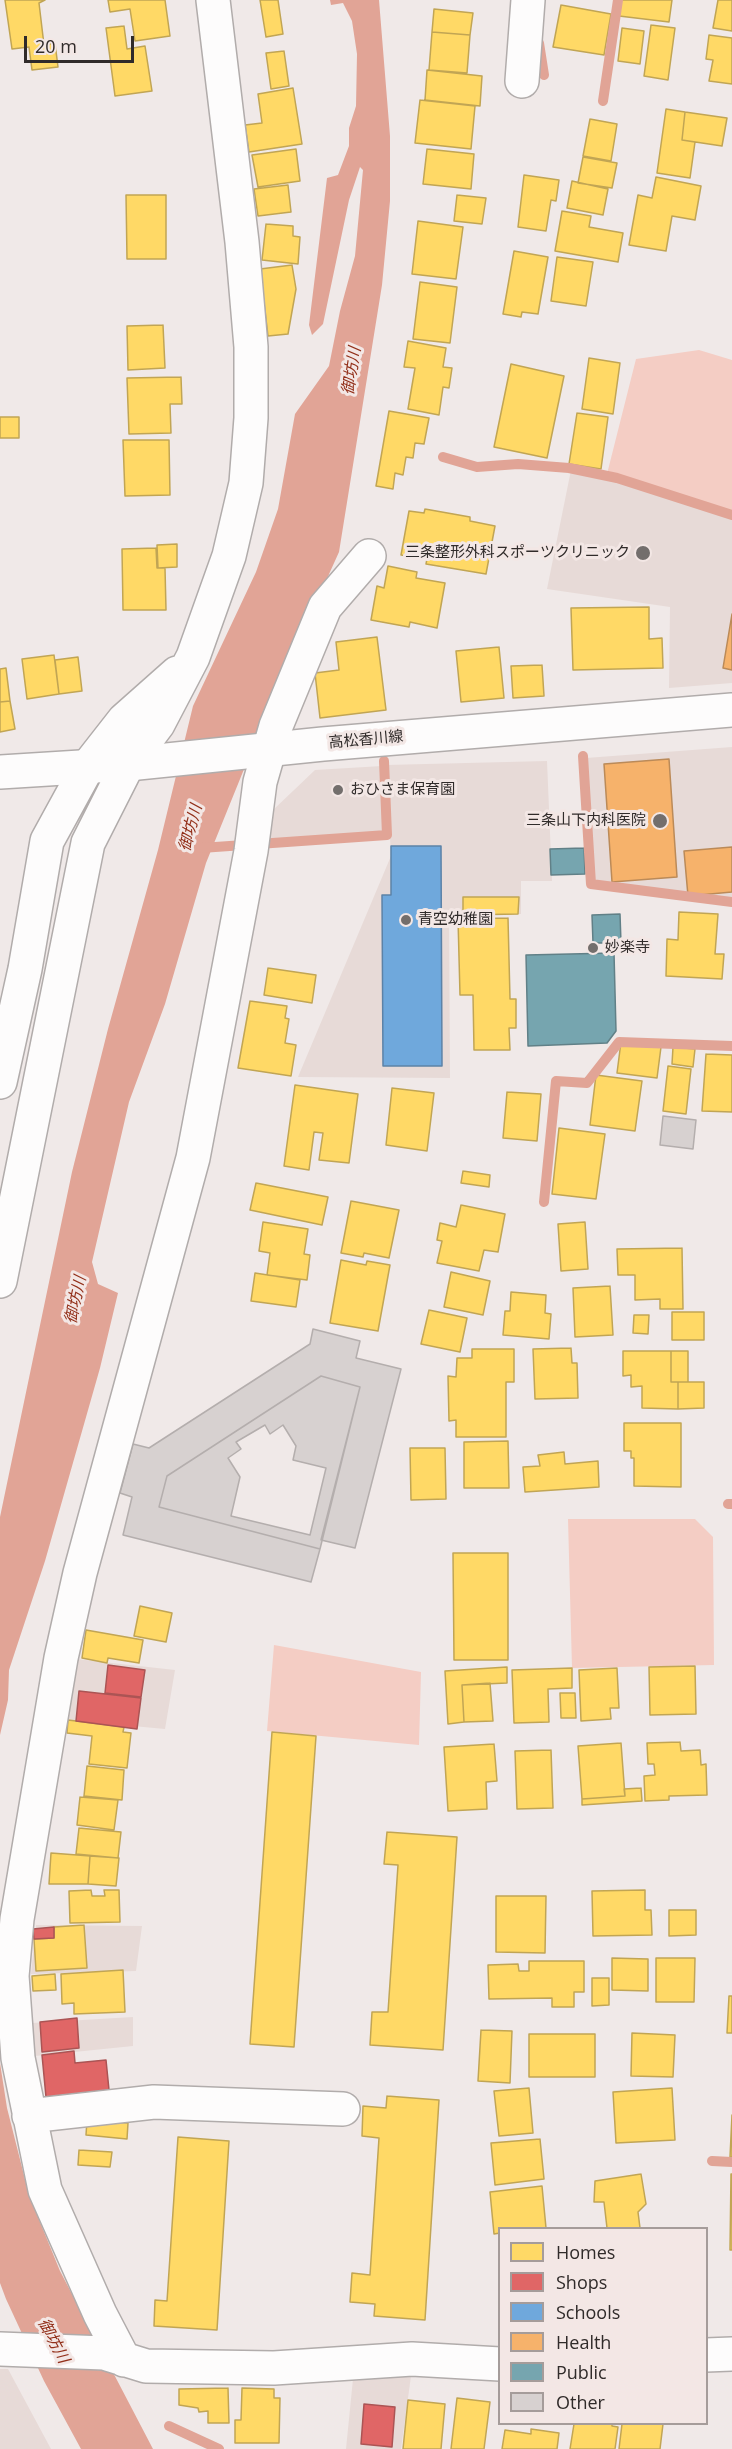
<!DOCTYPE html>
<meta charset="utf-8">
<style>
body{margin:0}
#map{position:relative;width:732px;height:2449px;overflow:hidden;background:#f0e9e8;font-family:"Open Sans",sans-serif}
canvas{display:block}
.legend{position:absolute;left:498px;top:2227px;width:210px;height:198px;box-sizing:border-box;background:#f3e7e5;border:2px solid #a59c9a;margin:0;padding:8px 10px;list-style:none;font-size:18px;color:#302b2a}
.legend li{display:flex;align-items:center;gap:12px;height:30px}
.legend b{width:30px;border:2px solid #a59c9a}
.scale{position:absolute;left:24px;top:36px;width:110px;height:27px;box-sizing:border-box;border:3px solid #302b2a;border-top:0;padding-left:8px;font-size:18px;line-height:21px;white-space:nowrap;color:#302b2a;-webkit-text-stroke:4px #f3e7e5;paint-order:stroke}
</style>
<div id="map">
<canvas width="732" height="2449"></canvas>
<ul class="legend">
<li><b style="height:16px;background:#ffd966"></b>Homes</li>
<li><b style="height:16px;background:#e06666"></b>Shops</li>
<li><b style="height:16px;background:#6fa8dc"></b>Schools</li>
<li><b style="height:16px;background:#f6b26b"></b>Health</li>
<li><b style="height:16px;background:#76a5af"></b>Public</li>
<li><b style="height:16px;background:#d7d1d0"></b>Other</li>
</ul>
<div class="scale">20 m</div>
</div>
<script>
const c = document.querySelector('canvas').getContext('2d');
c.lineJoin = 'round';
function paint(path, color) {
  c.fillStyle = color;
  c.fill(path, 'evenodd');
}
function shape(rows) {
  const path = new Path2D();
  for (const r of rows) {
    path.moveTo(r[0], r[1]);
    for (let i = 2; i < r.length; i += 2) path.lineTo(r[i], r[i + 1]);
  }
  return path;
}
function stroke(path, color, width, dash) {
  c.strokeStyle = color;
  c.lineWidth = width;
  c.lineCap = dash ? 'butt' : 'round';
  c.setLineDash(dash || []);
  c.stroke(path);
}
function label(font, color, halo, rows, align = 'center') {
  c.font = font + ' "Open Sans","Noto Sans JP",sans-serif';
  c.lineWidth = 6;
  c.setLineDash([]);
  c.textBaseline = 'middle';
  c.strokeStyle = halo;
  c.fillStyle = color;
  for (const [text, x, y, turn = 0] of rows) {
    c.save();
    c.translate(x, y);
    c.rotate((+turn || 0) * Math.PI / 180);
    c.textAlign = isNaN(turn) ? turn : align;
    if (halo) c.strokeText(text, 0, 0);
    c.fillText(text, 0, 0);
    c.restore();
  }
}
paint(shape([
 [571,470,617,480,732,517,732,683,669,688,670,607,547,589],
 [732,747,732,901,592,883,586,758],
 [547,761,552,881,521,881,521,914,449,915,450,1078,298,1077,391,856,386,765],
 [382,766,385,833,266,841,272,811,315,770],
 [76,1659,175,1670,165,1729,68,1720],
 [36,1925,142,1926,136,1971,31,1974],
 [133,2017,133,2046,35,2056,32,2023],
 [0,2369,8,2369,51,2449,0,2449],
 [411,2376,401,2449,346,2449,353,2379]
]), '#e7dad7');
paint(shape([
 [699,350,732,360,732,513,607,474,636,359],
 [568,1519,695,1519,713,1537,714,1665,572,1668],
 [274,1645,421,1672,419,1745,267,1731]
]), '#f4cdc4');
paint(shape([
 [330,0,379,0,390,136,390,201,382,285,339,552,270,705,206,863,165,1004,129,1102,92,1262,98,1284,118,1293,100,1368,45,1561,9,1670,8,1700,0,1735,0,1517,72,1172,108,1029,158,850,193,706,256,572,278,509,295,414,329,366,340,311,355,256,363,170,360,167,349,200,323,324,312,335,309,325,327,178,338,175,349,146,349,128,356,106,357,54,352,21,343,3,331,5],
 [0,2063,7,2108,29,2195,60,2271,153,2449,81,2449,44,2381,6,2299,0,2283]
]), '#e1a496');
const homes = shape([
 [5,0,45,0,39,3,44,45,55,43,58,67,32,70,29,47,12,49,5,0],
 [108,0,165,0,170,36,135,41,130,9,110,12,108,0],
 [260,0,278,0,283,34,266,37,260,0],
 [621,0,672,0,669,22,619,16,621,0],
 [718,0,732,0,732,31,713,28,718,0],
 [561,5,611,14,604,55,553,47,561,5],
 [434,9,473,13,470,35,432,32,434,9],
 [651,25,675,28,668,80,644,76,651,25],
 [124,26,127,49,145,46,152,91,115,96,106,28,124,26],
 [622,28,644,31,640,64,618,61,622,28],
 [432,32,470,35,467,73,429,70,432,32],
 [709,35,732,38,732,84,709,81,713,60,706,59,709,35],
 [284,51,289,86,271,89,266,53,284,51],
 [427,70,482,76,480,106,425,100,427,70],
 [293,88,302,144,249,152,245,125,262,123,258,94,293,88],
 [420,100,475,106,471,149,415,143,420,100],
 [666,109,685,112,682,140,695,142,690,178,657,173,666,109],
 [685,112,727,118,722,146,682,140,685,112],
 [590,119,617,124,611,161,583,156,590,119],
 [296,149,300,181,258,187,252,155,296,149],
 [427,149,474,154,471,189,423,184,427,149],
 [583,157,617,163,612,188,578,183,583,157],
 [524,175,559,180,556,201,551,200,546,231,518,227,524,175],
 [656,177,701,186,695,220,672,216,666,251,629,245,638,195,652,198,656,177],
 [572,181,608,189,603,215,567,208,572,181],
 [288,185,291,212,258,216,254,189,288,185],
 [126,195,166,195,166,259,127,259,126,195],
 [457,195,486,198,482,224,454,221,457,195],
 [562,211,591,216,589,227,623,233,618,262,555,251,562,211],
 [418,221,463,227,456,279,412,274,418,221],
 [266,224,293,226,293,236,300,237,298,264,262,260,266,224],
 [514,251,548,257,538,314,522,312,521,317,503,314,514,251],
 [557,257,593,262,586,306,551,301,557,257],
 [292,265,296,289,288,334,268,336,260,269,292,265],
 [420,282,457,287,450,343,413,339,420,282],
 [163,325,165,368,128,370,127,326,163,325],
 [408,341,446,348,443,367,452,368,449,388,443,387,439,415,408,409,415,368,404,367,408,341],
 [589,358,620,363,613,414,582,409,589,358],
 [511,364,564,376,547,458,494,447,511,364],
 [181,377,182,404,170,404,171,433,129,434,127,378,181,377],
 [389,411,429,418,424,444,415,443,413,458,406,457,403,475,395,473,393,489,376,486,389,411],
 [577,413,608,417,601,469,569,464,577,413],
 [0,417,19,417,19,438,0,438,0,417],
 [123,440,169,440,170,495,125,496,123,440],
 [425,509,470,517,470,521,495,526,486,574,426,564,427,559,401,555,409,511,424,513,425,509],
 [177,544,177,567,158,568,157,545,177,544],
 [156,548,157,568,165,568,166,610,123,610,122,549,156,548],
 [388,566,417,572,416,578,445,583,437,628,410,622,409,627,371,620,377,586,384,588,388,566],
 [649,607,649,639,662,638,663,668,573,670,571,608,649,607],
 [377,637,386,710,320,718,315,673,339,670,336,642,377,637],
 [499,647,504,698,461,702,456,651,499,647],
 [54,655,59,694,27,699,22,659,54,655],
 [78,657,82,691,59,694,55,660,78,657],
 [542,665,544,696,513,698,511,666,542,665],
 [6,668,10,701,0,702,0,669,6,668],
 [10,701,15,729,0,732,0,702,10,701],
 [463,897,519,897,518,914,463,915,463,897],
 [679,912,718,914,715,954,724,954,722,979,666,976,667,939,678,940,679,912],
 [508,918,510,999,516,999,516,1028,509,1028,510,1050,474,1050,473,995,460,995,458,919,508,918],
 [268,968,316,975,312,1003,264,995,268,968],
 [250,1001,287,1006,285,1018,289,1019,285,1043,296,1045,291,1076,238,1068,250,1001],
 [621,1042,661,1047,657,1078,617,1073,621,1042],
 [673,1047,695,1049,693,1067,672,1064,673,1047],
 [706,1054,732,1055,732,1112,702,1111,706,1054],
 [668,1066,691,1069,686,1114,663,1111,668,1066],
 [596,1075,642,1081,635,1131,590,1125,596,1075],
 [295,1085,358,1094,349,1163,319,1160,323,1133,314,1132,309,1170,284,1166,295,1085],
 [392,1088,434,1093,427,1151,386,1145,392,1088],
 [507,1092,541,1094,537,1141,503,1138,507,1092],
 [559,1128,605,1134,596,1199,552,1194,559,1128],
 [463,1171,490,1175,489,1187,461,1183,463,1171],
 [256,1183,328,1197,322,1225,250,1210,256,1183],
 [351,1201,399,1210,389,1258,364,1253,363,1257,341,1253,351,1201],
 [461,1205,505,1214,498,1252,484,1250,479,1271,437,1263,442,1241,437,1240,440,1223,456,1227,461,1205],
 [263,1222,308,1229,304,1254,310,1255,307,1280,267,1275,270,1253,259,1251,263,1222],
 [585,1222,588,1269,561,1271,558,1224,585,1222],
 [682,1248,683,1309,660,1309,660,1299,635,1300,635,1275,618,1275,617,1249,682,1248],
 [341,1260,366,1265,367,1261,390,1265,378,1331,330,1323,341,1260],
 [451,1272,490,1281,483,1315,444,1307,451,1272],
 [255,1273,300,1280,296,1307,251,1301,255,1273],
 [610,1286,613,1335,575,1337,573,1288,610,1286],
 [511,1292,546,1295,545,1313,551,1314,549,1339,503,1335,505,1311,510,1311,511,1292],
 [429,1310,467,1318,460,1352,421,1344,429,1310],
 [672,1312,704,1312,704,1340,672,1340,672,1312],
 [634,1315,649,1315,648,1334,633,1333,634,1315],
 [571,1348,572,1363,577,1363,578,1398,535,1399,533,1349,571,1348],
 [472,1349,514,1349,514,1382,506,1382,506,1437,456,1437,456,1420,449,1421,448,1376,456,1377,457,1358,472,1358,472,1349],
 [623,1351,671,1351,671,1382,678,1382,678,1409,642,1408,642,1386,631,1387,631,1375,623,1376,623,1351],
 [671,1351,688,1351,688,1382,671,1382,671,1351],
 [678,1382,704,1382,704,1408,678,1409,678,1382],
 [624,1423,681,1423,681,1487,634,1486,634,1458,631,1458,631,1451,624,1451,624,1423],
 [508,1441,509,1488,464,1488,464,1442,508,1441],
 [410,1448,445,1448,446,1499,411,1500,410,1448],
 [564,1452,565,1464,598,1461,599,1487,525,1492,523,1467,540,1466,538,1455,564,1452],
 [453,1553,508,1553,508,1660,454,1660,453,1553],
 [140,1606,172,1613,166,1642,134,1636,140,1606],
 [86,1630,143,1640,139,1663,108,1658,107,1663,82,1658,86,1630],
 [695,1666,696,1714,650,1715,649,1667,695,1666],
 [507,1667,507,1683,462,1685,464,1722,448,1724,445,1671,507,1667],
 [572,1668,572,1688,548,1689,549,1722,514,1723,512,1670,572,1668],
 [617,1668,619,1708,610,1708,611,1719,581,1721,579,1670,617,1668],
 [490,1683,493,1721,464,1722,462,1685,490,1683],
 [560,1693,575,1693,576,1718,561,1718,560,1693],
 [68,1720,124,1727,123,1732,131,1733,127,1768,89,1764,92,1736,67,1733,68,1720],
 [272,1732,316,1736,294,2047,250,2044,272,1732],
 [680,1742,681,1751,700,1750,701,1765,706,1764,707,1795,669,1796,669,1800,645,1801,644,1776,655,1775,654,1764,648,1764,647,1743,680,1742],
 [621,1743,625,1796,582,1799,578,1746,621,1743],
 [494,1744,497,1781,486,1782,487,1809,448,1811,444,1747,494,1744],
 [551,1750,553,1808,517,1809,515,1751,551,1750],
 [87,1766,124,1770,122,1800,84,1796,87,1766],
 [641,1788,642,1801,582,1805,582,1799,625,1796,624,1789,641,1788],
 [80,1797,118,1800,114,1830,77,1825,80,1797],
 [79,1828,121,1832,118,1858,76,1854,79,1828],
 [387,1832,457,1837,443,2050,370,2045,372,2012,388,2012,398,1865,384,1864,387,1832],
 [51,1853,90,1856,88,1884,49,1884,51,1853],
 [90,1856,119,1858,116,1886,88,1884,90,1856],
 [91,1890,92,1896,105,1896,104,1890,119,1890,120,1922,70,1923,69,1891,91,1890],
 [645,1890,645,1910,651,1910,652,1935,593,1936,592,1891,645,1890],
 [496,1896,546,1896,545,1953,496,1952,496,1896],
 [669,1910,696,1910,696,1935,669,1936,669,1910],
 [84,1925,87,1968,36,1971,34,1939,54,1938,54,1927,84,1925],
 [612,1958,648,1959,648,1991,612,1990,612,1958],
 [656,1958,695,1958,694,2002,656,2002,656,1958],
 [529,1961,584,1961,584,1992,574,1992,574,2007,552,2007,552,1998,489,1999,488,1965,518,1964,519,1971,529,1971,529,1961],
 [123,1970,125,2012,74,2014,74,2003,62,2004,61,1974,123,1970],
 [55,1974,56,1990,33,1991,32,1976,55,1974],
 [592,1978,609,1978,609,2005,592,2006,592,1978],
 [729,1996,732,1996,732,2033,727,2033,729,1996],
 [481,2030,512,2031,510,2083,478,2081,481,2030],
 [632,2033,675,2035,673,2077,631,2076,632,2033],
 [529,2034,595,2034,595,2077,529,2077,529,2034],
 [529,2088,533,2133,499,2136,494,2091,529,2088],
 [672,2088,675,2140,616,2143,613,2092,672,2088],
 [387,2096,439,2100,425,2320,374,2316,375,2304,350,2302,352,2273,370,2275,379,2138,362,2136,363,2106,386,2108,387,2096],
 [732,2115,732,2157,730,2157,732,2115],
 [87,2120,128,2123,127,2139,86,2135,87,2120],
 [178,2137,229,2141,217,2330,154,2326,155,2300,167,2301,178,2137],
 [540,2139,544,2179,495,2185,491,2143,540,2139],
 [79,2150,112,2152,110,2167,78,2165,79,2150],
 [641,2174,646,2204,638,2212,640,2228,607,2228,604,2202,594,2202,595,2181,641,2174],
 [731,2174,732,2174,732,2250,730,2250,731,2174],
 [542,2186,546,2228,500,2228,500,2233,494,2234,490,2192,542,2186],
 [228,2388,229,2423,208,2423,208,2411,199,2412,198,2408,179,2405,179,2389,228,2388],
 [242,2388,274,2389,274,2398,280,2398,279,2443,235,2443,235,2420,241,2420,242,2388],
 [457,2398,490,2402,484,2449,451,2449,457,2398],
 [408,2400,445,2404,441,2449,403,2449,408,2400],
 [574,2424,612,2424,612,2426,618,2427,615,2449,570,2449,574,2424],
 [622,2424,663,2424,660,2449,619,2449,622,2424],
 [531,2429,559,2433,557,2449,502,2449,505,2430,531,2434,531,2429]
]);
paint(homes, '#ffd966');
stroke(homes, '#c1a554', 1.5);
const shops = shape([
 [108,1665,145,1670,141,1697,105,1693,108,1665],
 [79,1691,141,1698,137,1729,76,1721,79,1691],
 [54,1927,54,1938,34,1939,33,1929,54,1927],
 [77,2018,79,2048,42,2052,40,2022,77,2018],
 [74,2051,75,2063,106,2060,109,2090,46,2097,42,2055,74,2051],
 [364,2404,395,2407,392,2447,361,2444,364,2404]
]);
paint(shops, '#e06666');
stroke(shops, '#ab5454', 1.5);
const schools = shape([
 [391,846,441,846,442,1066,383,1066,382,895,391,895,391,846]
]);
paint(schools, '#6fa8dc');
stroke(schools, '#5c82a7', 1.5);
const health = shape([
 [732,614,732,670,723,668,732,614],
 [669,759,677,877,612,882,604,764,669,759],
 [732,847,732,892,688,896,684,851,732,847]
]);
paint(health, '#f6b26b');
stroke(health, '#bb8a58', 1.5);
const public = shape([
 [584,848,585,874,551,875,550,849,584,848],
 [620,914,621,943,593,943,592,915,620,914],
 [614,953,616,1031,607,1043,528,1046,526,955,614,953]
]);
paint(public, '#76a5af');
stroke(public, '#618087', 1.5);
stroke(shape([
 [539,43,544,75],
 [603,101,618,0],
 [443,457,477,467,518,464,569,468,617,478,732,515],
 [583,756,591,884,732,902],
 [201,848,387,835,384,761],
 [544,1202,556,1081,587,1083,619,1042,732,1046],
 [728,1504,732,1504],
 [712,2161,732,2162],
 [169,2426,219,2449]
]), '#e1a496', 10);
const building = shape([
 [663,1116,696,1120,693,1149,660,1145,663,1116],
 [313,1329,360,1341,356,1358,401,1369,355,1548,321,1540,360,1387,321,1376,167,1476,159,1507,320,1549,311,1582,123,1535,132,1497,120,1493,133,1444,149,1448,310,1344,313,1329],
 [321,1376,360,1387,320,1549,159,1507,167,1476,321,1376],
 [265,1425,270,1434,283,1425,296,1446,293,1460,326,1468,310,1535,231,1516,240,1477,228,1458,241,1449,236,1442,265,1425]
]);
paint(building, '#d7d1d0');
stroke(building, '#b4aead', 1.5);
const minor = shape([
 [522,81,528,0],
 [29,2116,154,2102,343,2109],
 [0,2349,104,2353,146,2366,274,2368,412,2359,500,2364],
 [706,2355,732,2354],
 [124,2360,100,2314,45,2190,18,2058,12,1976,17,1919,61,1658,80,1573,193,1158,251,851,260,782,276,726,325,607,369,556]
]);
const tertiary = shape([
 [0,1082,25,969,47,841,88,766,124,720,177,673],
 [0,1281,88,843,128,764,158,724,193,657,229,556,246,483,251,418,251,347,242,242,213,0]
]);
const secondary = shape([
 [0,772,128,764,323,744,732,710]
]);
stroke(minor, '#b1acab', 36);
stroke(tertiary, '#b1acab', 36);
stroke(secondary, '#b1acab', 36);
stroke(minor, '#fdfcfc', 33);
stroke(tertiary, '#fdfcfc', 33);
stroke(secondary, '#fdfcfc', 33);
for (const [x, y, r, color] of [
 [643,553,8,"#736e6c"],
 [338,790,6,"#736e6c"],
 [660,821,8,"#736e6c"],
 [406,920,6,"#736e6c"],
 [593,948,6,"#736e6c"]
]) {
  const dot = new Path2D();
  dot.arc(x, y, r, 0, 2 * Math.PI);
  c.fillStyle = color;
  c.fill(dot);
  stroke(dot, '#f3e7e5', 2);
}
label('15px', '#302b2a', '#f3e7e5', [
 ["三条整形外科スポーツクリニック",630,553,"right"],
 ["おひさま保育園",350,790],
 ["三条山下内科医院",646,821,"right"],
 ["青空幼稚園",418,920],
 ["妙楽寺",605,948]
], 'left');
label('15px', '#302b2a', '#f3e7e5', [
 ["高松香川線",366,740,-5]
]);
label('italic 16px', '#922f19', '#f3e7e5', [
 ["御坊川",352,371,-81],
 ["御坊川",191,828,-75],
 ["御坊川",76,1300,-78],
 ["御坊川",53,2341,62]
]);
</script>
